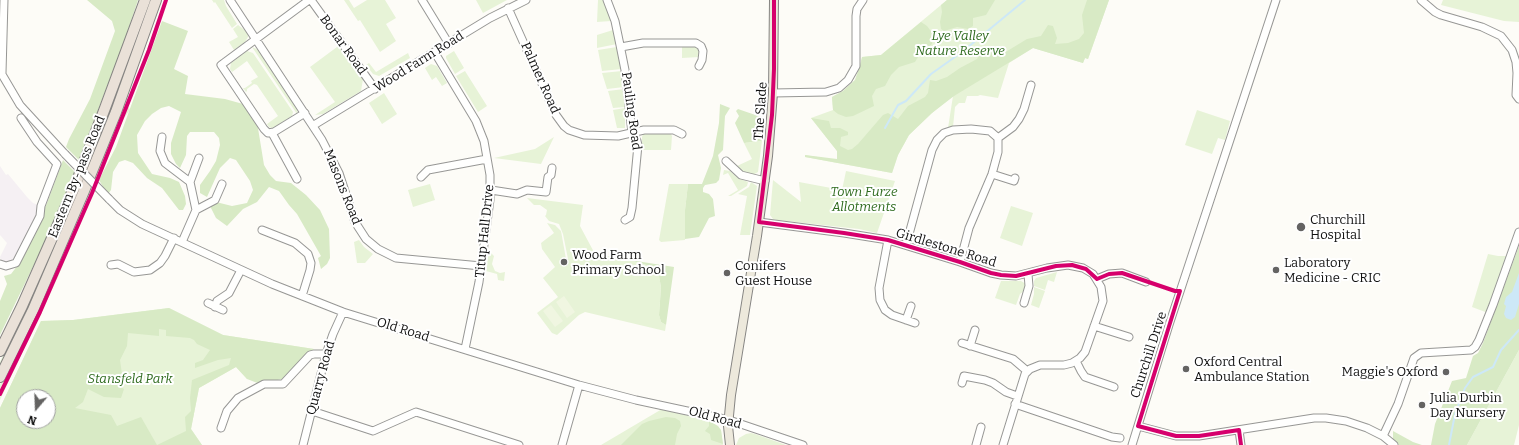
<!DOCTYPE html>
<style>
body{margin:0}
#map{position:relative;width:1519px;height:445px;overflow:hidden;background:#fdfcf7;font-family:Bitter,serif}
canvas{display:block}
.north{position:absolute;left:16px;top:389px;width:40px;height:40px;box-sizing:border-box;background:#fff;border:1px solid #a0a0a0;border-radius:50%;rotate:199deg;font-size:11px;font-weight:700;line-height:16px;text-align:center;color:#111}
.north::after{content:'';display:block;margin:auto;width:14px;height:18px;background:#646362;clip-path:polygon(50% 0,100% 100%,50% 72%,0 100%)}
</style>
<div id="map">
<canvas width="1519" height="445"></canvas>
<div class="north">N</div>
</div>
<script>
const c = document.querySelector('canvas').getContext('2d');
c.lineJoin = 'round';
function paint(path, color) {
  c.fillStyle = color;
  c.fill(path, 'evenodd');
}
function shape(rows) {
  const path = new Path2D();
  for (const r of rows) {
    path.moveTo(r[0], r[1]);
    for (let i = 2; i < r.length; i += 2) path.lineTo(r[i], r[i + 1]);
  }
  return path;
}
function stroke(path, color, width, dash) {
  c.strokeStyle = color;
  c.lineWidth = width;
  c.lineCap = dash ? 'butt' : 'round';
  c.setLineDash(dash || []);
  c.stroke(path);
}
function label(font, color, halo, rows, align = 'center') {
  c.font = font + ' Bitter,serif';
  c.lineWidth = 4;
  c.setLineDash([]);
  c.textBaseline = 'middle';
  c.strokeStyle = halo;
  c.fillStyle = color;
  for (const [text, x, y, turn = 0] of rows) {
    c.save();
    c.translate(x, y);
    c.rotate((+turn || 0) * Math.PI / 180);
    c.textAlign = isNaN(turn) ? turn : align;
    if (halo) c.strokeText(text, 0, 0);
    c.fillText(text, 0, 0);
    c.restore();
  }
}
paint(shape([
 [0,166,6,175,8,174,27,197,33,203,41,206,16,263,2,265,0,257,7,243,0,235]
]), '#f5f0f3');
paint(shape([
 [159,0,162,0,156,17,107,149,63,256,0,390,0,385,26,331],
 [212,0,224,0,226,6,237,24,232,28,215,2,214,3],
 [344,0,349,0,354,8,367,0,385,0,396,18,386,24,396,41,380,52,360,20,358,21],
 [476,0,507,0,483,13],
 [598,0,604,0,611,21,597,22],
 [947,0,1109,0,1088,59,1085,58,1083,63,1033,48,1009,63,998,98,980,95,978,96,967,96,965,103,959,103,955,107,953,127,948,128,953,96,932,113,909,135,898,155,892,173,805,157,805,155,837,160,837,151,811,118,833,110,832,97,843,91,855,80,860,66,862,57,881,55],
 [1443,0,1519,0,1519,22,1504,21,1441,5],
 [157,22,154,40,128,106,130,110,124,118,58,277,0,400,0,396,51,291,88,204,127,107],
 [238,25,246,31,248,34,248,37,245,42,234,50,229,42,238,37,233,29],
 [613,30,617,44,597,48,597,35],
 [337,44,363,79,361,91,323,114,315,115,335,102,310,67,337,47],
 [682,44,695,45,701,49,699,57,682,58],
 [252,47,259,50,298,110,297,114],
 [617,47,622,69,602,71,598,50],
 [247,51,253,53,293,112,292,116,273,128,269,127,267,124,278,116,257,85,254,84,247,89,247,91,246,92,243,88,245,88,252,83,251,81,258,77,247,61,232,72,230,69,231,63],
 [454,51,464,68,455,74,446,58,446,56],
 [408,53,410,58,379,76,373,74,366,65,369,63,376,72],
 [431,64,437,66,447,83,442,86,436,77,432,80,425,68],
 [465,71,487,106,478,112,456,76],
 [622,71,624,87,607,89,602,73],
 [624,89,625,107,613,108,608,91],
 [384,93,397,114,382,124,369,103],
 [625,108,625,128,617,128,613,110],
 [1197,110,1230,121,1225,140,1218,138,1212,154,1185,145],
 [644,132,670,133,672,136,671,150,642,150,642,137],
 [554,137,541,164,494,158,535,149],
 [762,141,758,172,753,175,743,172,737,166,752,159,744,143],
 [724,170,730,171,738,178,748,182,747,186,731,196,728,196,738,190,728,173,723,175],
 [846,171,895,181,877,233,859,229,777,220,773,219,770,215,773,180,801,202,799,182,842,190],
 [751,182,757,186,750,235,740,235,747,196,738,194,749,187],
 [430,184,435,200,413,207,408,190],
 [669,184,688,184,685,210,685,240,661,242,659,240],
 [527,198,583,205,580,226,595,254,630,260,653,267,659,276,661,287,659,315,661,322,666,325,665,331,585,312,579,315,557,335,552,333,537,313,558,297,543,278,555,267,542,249,541,243,554,233,547,223,555,225,561,231,566,259,568,259,563,234,559,224,549,221,545,216,546,215,547,210,540,205,534,205],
 [1011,206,1033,213,1022,246,1000,238],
 [70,207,72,207,73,210,0,370,0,362],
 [359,240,364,247,373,254,365,263,357,263,354,242],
 [489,251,494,256,492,264,495,271,500,273,505,272,504,281,498,280,497,274,486,271],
 [1488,254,1498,256,1508,256,1488,313,1472,307],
 [1057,272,1054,282,1048,280,1045,290,1034,286,1034,281,1036,278],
 [1001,281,1021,281,1026,284,1025,290,1020,294,1016,305,995,298],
 [1034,287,1045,291,1039,308,1031,305,1034,294],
 [169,308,223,335,314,349,282,379,247,379,236,367,199,388,191,429,202,445,0,445,0,408,41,321,73,320],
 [24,397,48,397,48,421,24,421],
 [1519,350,1519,425,1514,445,1467,445],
 [662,409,712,422,721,430,723,445,601,445],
 [751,433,755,434,786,445,736,445,739,438,746,434]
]), '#e7f3d7');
paint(shape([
 [87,0,138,0,125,39,79,160,66,147,69,139,90,99,115,31,112,21],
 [947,0,995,0,986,15,973,18,973,26,968,29,957,27,944,31,941,29,940,22,942,12,941,5],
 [1087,0,1109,0,1088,59,1085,58,1083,63,1033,48,954,96,932,113,909,135,898,155,892,173,805,157,805,155,837,159,837,151,811,118,829,121,831,128,840,128,848,132,848,135,841,137,840,146,848,150,852,149,858,144,883,115,888,113,898,119,908,106,925,97,928,93,930,80,936,81,947,77,960,68,977,59,983,48,1004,53,1027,39,1041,36,1048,25,1053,26,1057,38,1055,44,1068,43,1079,39,1084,33,1082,15],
 [162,21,188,31,174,69,188,76,185,94,225,99,243,104,257,122,264,165,270,175,276,181,291,183,306,195,320,210,329,229,330,258,327,264,321,269,318,258,321,256,297,214,289,205,279,191,269,187,257,202,243,209,227,226,216,218,210,206,212,201,232,206,247,203,253,190,250,181,236,160,230,158,220,168,207,197,200,193,200,185,210,171,216,161,220,145,219,138,214,132,190,132,187,136,186,155,180,168,176,164,171,154,171,143,181,112,169,106,161,108,152,114,145,121,137,135,138,153,152,174,170,178,179,182,185,196,186,204,183,210,179,210,162,188,147,178,133,163,125,160,119,162,113,172,111,190,108,194,105,190,99,180,116,147],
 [921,22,927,26,933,34,932,44,921,52,915,62,899,67,891,75,885,86,876,89,872,96,874,106,853,116,846,117,838,114,833,110,832,97,843,91,855,80,860,66,862,57,881,55],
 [720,104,730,108,725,116,723,150,718,155,721,168,719,180,716,183,705,185,703,188,703,192,709,194,713,199,715,216,709,218,699,237,685,239,685,210,688,184,702,184,713,156,719,123],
 [738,109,764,118,762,141,744,143,735,123,739,116,736,111],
 [63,160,75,172,41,250,0,335,0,301,7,284,4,276,11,274,21,261,47,203],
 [1519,246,1519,350,1467,445,1431,445,1435,424,1452,381,1466,378,1473,356,1478,353,1483,343],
 [630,260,674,267,666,325,661,322,659,315,661,287,659,276,653,267],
 [169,308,223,335,314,349,282,379,260,384,247,379,236,367,199,388,191,429,202,445,0,445,0,408,41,321,73,320],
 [159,329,166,330,166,336,190,338,194,340,197,344,210,350,203,360,195,363,195,368,218,360,231,358,229,365,192,380,190,398,191,411,185,417,186,431,157,445,141,417,117,426,111,415,75,408,83,402,88,389,104,397,121,398,124,389,118,385,122,374,120,360,127,346,128,333,159,336],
 [24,397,48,397,48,421,24,421],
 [666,417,675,418,680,421,681,426,677,434,675,445,621,445,642,424,649,421],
 [709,421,718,426,721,430,723,444,711,440,710,434,705,431,709,426],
 [1393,431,1413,442,1422,445,1399,445,1393,441]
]), '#d8eac5');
paint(shape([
 [564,296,575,312,567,318,556,302],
 [551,305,563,321,555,327,543,311]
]), '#f0f6e1');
paint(shape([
 [1519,273,1519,304,1515,317,1511,320,1506,318,1504,314,1506,306,1504,304,1506,297,1512,292]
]), '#cde8f7');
stroke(shape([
 [885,128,898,105,906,101,931,74,962,52,1025,0],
 [1449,445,1455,414,1465,388,1473,377,1493,367,1501,350,1519,330]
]), '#cde8f7', 2);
const minor = shape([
 [230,0,322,140,339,173,355,222,366,239,378,249,396,258,481,266],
 [311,0,375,89],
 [422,0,449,44],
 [607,0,615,21,620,45,625,70,632,133,637,141,638,145,632,208,630,217,625,220],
 [1421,0,1435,12,1441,15,1482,27,1501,36,1512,50,1516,62,1517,73,1516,95,1519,99],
 [508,8,556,115,564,126,569,130,584,135,618,136,644,130,674,130,682,134],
 [621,47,643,43,696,43,701,46,703,51,702,60,699,66],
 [435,53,476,121,484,141,490,175,490,200,479,282,465,349],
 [0,71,20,105,65,154],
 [2,73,4,0],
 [773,93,826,92,839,88,848,80,856,66,856,16,857,9,863,0],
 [305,113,274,132,268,133,264,129,221,65,309,0],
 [314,125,490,18,526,0],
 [272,133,297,179],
 [162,137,160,151,165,163,190,182,196,210,182,242],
 [998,138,1013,127,1019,119,1024,109,1031,85],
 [726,161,741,175,765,181],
 [992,174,1014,181,1015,178],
 [421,177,428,170,487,159],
 [190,182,199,158],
 [491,190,517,194,527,190,546,192,548,177,551,175,552,168],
 [109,199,120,210,142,224,272,284,343,312,579,385,636,400,729,420,803,445],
 [196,210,215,200,222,184],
 [759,222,844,233,888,240,960,262,991,273,1001,275,1016,276,1047,268,1068,265,1083,268,1093,274,1101,287,1103,301,1085,352,1080,358,1072,363,1064,365,1040,365,1030,369,1025,374,1003,445],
 [262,230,295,243,308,254,311,263,310,270,302,296],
 [888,240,879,288,880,300,885,310,892,315,915,323],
 [906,245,932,150,937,140,944,133,953,130,971,129,990,131,998,138,998,152,992,174,969,228,960,262],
 [0,264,6,266,16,263,40,216,41,206,57,164,37,142,21,118],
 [111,265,118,264,134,272,150,270,160,263,165,256,174,238],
 [1097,279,1109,274,1122,273,1146,282],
 [208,303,223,310],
 [1024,303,1029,286,1028,274],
 [215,307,217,301,229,293,241,270],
 [906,320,911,306],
 [1094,326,1129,337],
 [962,343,1013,359,1027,371],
 [970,346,975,330],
 [1076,361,1081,371,1085,377,1114,387],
 [962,383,964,376,985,380,993,383,1006,392,1017,396],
 [1015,404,1112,437,1120,438],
 [312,411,373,431,416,412,519,445],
 [1138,426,1176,436,1199,436,1314,418,1326,418,1346,421,1367,428,1383,436,1394,445],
 [221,428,227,411,238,398,264,384,283,384,310,355,314,354,326,354],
 [1239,430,1241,445],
 [1383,436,1398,404,1414,358,1421,353,1471,350,1475,347,1479,340,1493,305,1519,232],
 [303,445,326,354,333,334,343,312],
 [562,445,579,385],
 [976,445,981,427],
 [1132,445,1169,325,1276,0]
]);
const major = shape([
 [730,445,728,426,731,395,757,236,768,156,773,93,774,0]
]);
const highway = shape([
 [0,351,22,306,75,186,105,108,145,0],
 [0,377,33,310,84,191,116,112,156,0]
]);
stroke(minor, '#979795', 9);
stroke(major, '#858482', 10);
stroke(highway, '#858482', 12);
stroke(minor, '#fffffe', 7);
stroke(major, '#ede9dc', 8);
stroke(highway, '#eae1d8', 10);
const minorBridge = shape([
 [65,154,109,199]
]);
stroke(minorBridge, '#979795', 9, []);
stroke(minorBridge, '#fffffe', 7);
stroke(shape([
 [774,0,774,69,772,115,759,222,844,233,888,240,960,262,991,273,1001,275,1016,276,1056,266,1072,265,1086,269,1097,279,1109,274,1122,273,1175,291,1180,291,1138,426,1176,436,1199,436,1239,430,1241,445],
 [0,394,40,312,92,193,149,50,166,0]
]), '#d6006c', 4);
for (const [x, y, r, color] of [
 [1301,227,5,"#646362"],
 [564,262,4,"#646362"],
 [1276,270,4,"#646362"],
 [727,273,4,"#646362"],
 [1186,369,4,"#646362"],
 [1446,372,4,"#646362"],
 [1422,405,4,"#646362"]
]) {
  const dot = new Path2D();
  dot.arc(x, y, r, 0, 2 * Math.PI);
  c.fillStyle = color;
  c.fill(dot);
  stroke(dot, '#fff', 1.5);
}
label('italic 13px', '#2f6b1f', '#fff', [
 ["Lye Valley",960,36],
 ["Nature Reserve",960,51],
 ["Town Furze",864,192],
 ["Allotments",864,207],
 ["Stansfeld Park",130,379]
]);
label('13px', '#111', '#fff', [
 ["Bonar Road",343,45,54],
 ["Wood Farm Road",419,62,-32],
 ["Palmer Road",540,78,66],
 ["Pauling Road",631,111,82],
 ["The Slade",761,111,-86],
 ["Eastern By-pass Road",77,177,-68],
 ["Masons Road",342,187,68],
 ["Titup Hall Drive",485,231,-84],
 ["Girdlestone Road",946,248,17],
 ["Old Road",403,330,17],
 ["Churchill Drive",1149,355,-72],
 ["Quarry Road",321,378,-75],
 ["Old Road",715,418,15]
]);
label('13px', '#111', '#fff', [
 ["Churchill",1310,220],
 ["Hospital",1310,235],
 ["Wood Farm",572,255],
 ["Primary School",572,270],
 ["Laboratory",1284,263],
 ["Medicine - CRIC",1284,278],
 ["Conifers",735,266],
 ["Guest House",735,281],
 ["Oxford Central",1194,362],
 ["Ambulance Station",1194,377],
 ["Maggie's Oxford",1438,372,"right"],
 ["Julia Durbin",1430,398],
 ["Day Nursery",1430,413]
], 'left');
</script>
